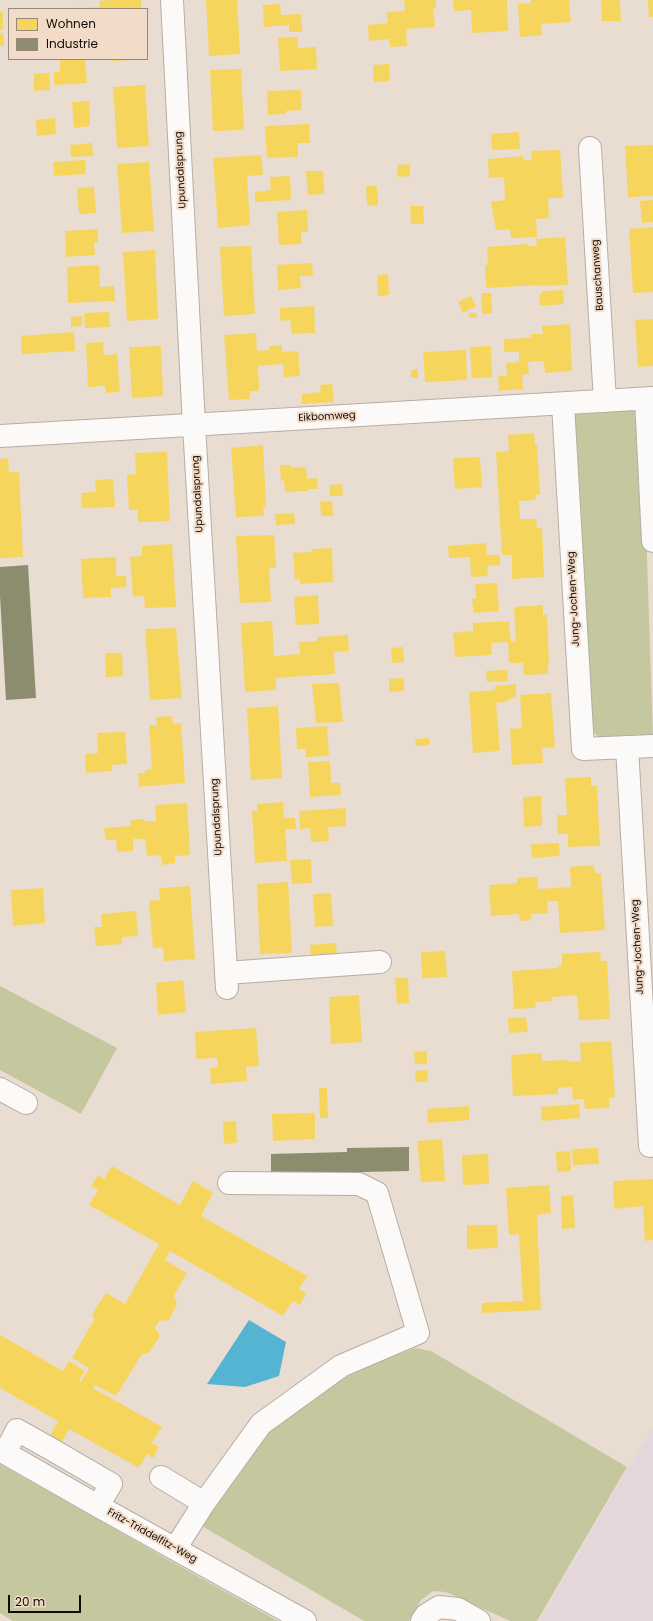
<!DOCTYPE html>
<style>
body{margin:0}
#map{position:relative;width:653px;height:1621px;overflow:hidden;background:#e9ddd2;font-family:Poppins,sans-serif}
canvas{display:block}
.legend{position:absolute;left:8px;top:8px;width:140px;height:52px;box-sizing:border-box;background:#f2dcc9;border:1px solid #98887b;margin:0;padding:5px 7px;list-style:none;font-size:12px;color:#120a05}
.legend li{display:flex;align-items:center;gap:8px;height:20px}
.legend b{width:20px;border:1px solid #98887b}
.scale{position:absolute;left:8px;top:1595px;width:73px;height:18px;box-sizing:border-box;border:2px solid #120a05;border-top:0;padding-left:5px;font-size:12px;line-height:14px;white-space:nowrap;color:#120a05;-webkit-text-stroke:3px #f2dcc9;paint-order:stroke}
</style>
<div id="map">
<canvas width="653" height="1621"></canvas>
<ul class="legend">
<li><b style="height:11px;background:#f6d55c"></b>Wohnen</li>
<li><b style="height:11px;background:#8c8c6e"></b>Industrie</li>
</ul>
<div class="scale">20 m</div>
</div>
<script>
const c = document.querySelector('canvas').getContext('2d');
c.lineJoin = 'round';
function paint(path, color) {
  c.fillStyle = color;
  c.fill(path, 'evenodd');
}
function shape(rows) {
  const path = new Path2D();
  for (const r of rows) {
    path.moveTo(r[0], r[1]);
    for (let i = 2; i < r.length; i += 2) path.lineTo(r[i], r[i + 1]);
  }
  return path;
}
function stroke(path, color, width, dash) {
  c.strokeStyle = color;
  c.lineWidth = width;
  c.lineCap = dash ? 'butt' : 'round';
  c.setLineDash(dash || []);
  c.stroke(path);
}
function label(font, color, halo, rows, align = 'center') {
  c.font = font + ' Poppins,sans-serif';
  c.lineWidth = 4;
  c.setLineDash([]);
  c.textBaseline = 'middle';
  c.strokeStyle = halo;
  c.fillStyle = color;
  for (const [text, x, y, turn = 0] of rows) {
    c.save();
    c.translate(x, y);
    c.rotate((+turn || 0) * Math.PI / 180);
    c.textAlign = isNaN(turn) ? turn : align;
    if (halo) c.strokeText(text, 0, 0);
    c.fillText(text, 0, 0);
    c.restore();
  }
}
paint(shape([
 [653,1429,653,1621,540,1621,634,1458]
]), '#e5d6db');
paint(shape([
 [642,408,653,738,602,740,592,731,572,411],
 [0,986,117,1048,81,1114,0,1070],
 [415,1348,431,1351,627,1467,537,1621,510,1621,446,1592,433,1591,421,1600,409,1621,364,1621,202,1526,245,1461,273,1428,346,1377,380,1361],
 [0,1464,167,1559,278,1621,13,1621,0,1613]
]), '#c5c79e');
paint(shape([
 [249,1320,286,1342,279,1376,245,1387,207,1384]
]), '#54b4d2');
paint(shape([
 [110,0,141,0,141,9,78,9,78,8,100,7,99,1],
 [206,0,237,0,240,54,209,56],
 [404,0,436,0,436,8,433,8,435,27,406,29,407,46,390,47,389,39,369,41,368,25,388,23,387,12,405,11],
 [453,0,507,0,508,31,472,33,471,10,454,11],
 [531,0,569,0,571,22,541,24,542,35,520,37,518,4,531,3],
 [601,0,620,0,621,21,602,21],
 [648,0,653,0,653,17,649,17],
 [280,4,281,15,301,14,302,32,289,32,289,25,264,27,263,5],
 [0,12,3,12,3,30,0,30],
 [0,33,3,33,4,46,0,46],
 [297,37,298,48,316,47,317,69,280,71,278,38],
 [60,59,85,59,87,83,54,85,54,72,60,72],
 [112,59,134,59,134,60,112,61],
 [389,64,390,81,374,82,373,65],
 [241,69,244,130,213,131,210,70],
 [49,73,50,90,34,91,34,74],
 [145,85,149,146,117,148,113,87],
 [301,90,302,110,286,111,286,114,268,115,267,91],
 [89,101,90,126,74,128,72,102],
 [55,118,56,134,37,136,36,120],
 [309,124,310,143,298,143,298,157,267,158,265,126],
 [519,132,520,149,492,150,491,134],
 [92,143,93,156,71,157,70,145],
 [653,145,653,196,628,197,625,146],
 [560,150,563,198,548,198,549,218,536,219,537,237,511,238,510,229,496,230,491,202,505,200,504,177,489,178,488,159,523,156,523,159,532,161,531,151],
 [261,155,263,175,247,176,250,225,218,228,213,158],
 [85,160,86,174,54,176,53,162],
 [149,162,154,231,122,233,117,164],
 [410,164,410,176,398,177,397,165],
 [306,171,323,171,324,194,308,195],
 [290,176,291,200,255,202,255,192,271,190,270,177],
 [366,186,377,186,378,205,367,206],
 [94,187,96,213,79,214,77,188],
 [653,200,653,222,642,223,640,201],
 [410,206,423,206,424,224,411,224],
 [307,210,308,232,301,232,301,244,279,245,277,212],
 [653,227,653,292,633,293,629,229],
 [98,229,98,242,94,243,95,255,66,257,65,231],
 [565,237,568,285,539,286,539,285,486,288,485,265,488,265,487,247,528,244,528,246,537,246,536,239],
 [251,246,255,314,224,316,220,247],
 [155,250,158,319,127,321,123,252],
 [312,263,313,276,300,276,301,288,278,290,277,265],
 [99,265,100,287,114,286,115,301,68,303,67,267],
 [388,274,389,295,378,296,377,275],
 [563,290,564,304,540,306,539,294,542,294,542,291],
 [481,293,491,293,492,313,482,314],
 [471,296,476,306,463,313,458,302],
 [314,306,315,333,292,334,290,320,280,321,280,308],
 [109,312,110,327,85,328,84,313],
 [469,313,476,313,477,318,469,318],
 [82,316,82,326,71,327,71,317],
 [653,319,653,366,638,367,635,320],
 [570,324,572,371,545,373,544,361,528,362,529,374,522,375,523,389,499,391,498,376,507,375,506,363,519,362,519,352,504,352,504,339,531,338,531,334,543,334,542,326],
 [74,332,75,351,22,354,21,336],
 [256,333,257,351,269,350,269,346,282,345,282,352,298,351,300,376,284,377,283,364,258,366,259,391,250,391,250,399,229,400,224,335],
 [103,342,104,355,117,354,120,392,106,393,105,386,88,387,86,343],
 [161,346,163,396,132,398,129,347],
 [491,346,492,377,472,378,470,347],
 [466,350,467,380,425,382,423,352],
 [418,369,418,378,411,378,411,370],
 [332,384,334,402,302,404,302,394,321,392,320,385],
 [534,433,535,445,537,445,540,495,535,495,536,500,519,501,520,519,536,519,537,528,542,528,544,577,512,579,512,555,502,555,496,452,509,451,508,435],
 [263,445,266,507,263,507,264,516,236,517,231,448],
 [167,452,170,521,138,522,138,510,129,510,127,475,136,474,135,453],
 [480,457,482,487,455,489,453,458],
 [8,458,9,472,19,472,23,557,0,558,0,459],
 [280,465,291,465,291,468,306,467,307,479,317,478,318,489,308,489,308,491,285,492,284,480,281,481],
 [113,479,115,507,82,508,81,493,96,492,95,480],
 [342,484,343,496,330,496,330,485],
 [332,501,333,516,321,516,320,502],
 [294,513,295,524,276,525,275,514],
 [274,535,276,568,269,568,271,602,240,603,236,536],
 [486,543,487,555,500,555,500,565,487,566,488,576,471,577,470,557,449,558,448,546],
 [172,544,176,607,145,608,144,596,133,597,130,557,142,556,142,546],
 [332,548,333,582,300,584,300,579,295,580,293,553,311,552,312,549],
 [116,557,116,576,126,576,126,587,111,588,111,597,83,598,81,559],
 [497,583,499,611,474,613,472,599,476,599,475,584],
 [318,595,319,624,296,625,294,597],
 [543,605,543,615,547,615,549,664,548,664,548,674,524,675,523,663,509,663,508,642,491,643,492,655,455,657,453,633,473,631,473,623,509,621,511,642,516,642,514,607],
 [272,621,274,656,300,654,299,642,317,641,317,637,348,635,349,651,334,652,335,674,276,678,276,690,245,692,241,623],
 [176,628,182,698,150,700,145,629],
 [403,647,404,662,392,663,391,648],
 [105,653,122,653,123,676,106,677],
 [507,670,508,681,487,682,486,671],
 [404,678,404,691,389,692,389,679],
 [339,683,343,722,316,723,312,684],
 [516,684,516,696,505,702,496,703,500,751,473,753,469,692,495,690,495,686],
 [551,693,555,747,542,748,543,763,512,765,510,729,522,728,520,695],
 [278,706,282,778,251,780,247,708],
 [172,716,173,724,181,723,185,783,139,787,138,773,145,773,145,770,152,769,149,725,157,725,156,717],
 [327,726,329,756,306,757,305,749,297,749,296,728],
 [125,732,127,764,112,765,112,771,86,773,85,754,98,753,97,733],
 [429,738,430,745,416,746,415,739],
 [330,761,331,783,340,783,341,795,310,797,308,762],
 [591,777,591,786,597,786,600,846,568,847,568,834,558,834,557,815,567,815,565,778],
 [541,796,542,826,524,827,523,797],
 [283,802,284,818,295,818,296,829,285,829,287,861,255,863,252,811,257,811,257,804],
 [187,803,190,855,175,856,175,863,162,865,162,857,159,857,159,855,147,856,145,839,133,839,133,851,117,852,116,840,106,840,104,828,131,826,131,820,144,819,144,821,156,821,155,805],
 [346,808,346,826,328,827,329,841,311,842,310,828,300,829,299,811],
 [559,843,560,856,532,858,531,844],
 [311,859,312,883,292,884,290,860],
 [594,865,595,873,601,873,605,930,560,933,558,901,547,901,548,913,531,914,531,920,520,921,519,914,491,916,489,885,517,883,517,878,537,877,538,889,571,887,570,867],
 [288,882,292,953,260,954,257,884],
 [190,886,195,959,164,961,163,947,153,948,149,901,160,900,159,888],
 [43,888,45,923,13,926,11,890],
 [331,893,333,926,315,927,313,894],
 [136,911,138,936,122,937,122,944,96,946,94,927,102,927,101,914],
 [336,943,337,957,311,958,310,945],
 [445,951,447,977,422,978,421,952],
 [600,952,601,961,607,961,610,1019,579,1020,577,995,552,997,552,1001,535,1002,536,1008,514,1009,512,971,557,968,562,964,562,954],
 [395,978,408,978,409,1003,397,1004],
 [183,980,186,1012,158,1015,156,983],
 [359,995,362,1042,331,1044,329,997],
 [526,1017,528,1032,509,1033,508,1018],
 [256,1028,259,1066,246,1067,247,1081,211,1084,210,1068,218,1067,217,1058,196,1059,195,1032],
 [611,1041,615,1097,609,1098,609,1108,585,1109,584,1099,573,1100,572,1087,558,1088,558,1094,513,1096,511,1055,542,1053,542,1061,567,1060,567,1062,581,1061,580,1043],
 [427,1051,427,1064,415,1064,414,1052],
 [427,1070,428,1082,416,1082,415,1071],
 [319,1088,327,1088,328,1118,320,1118],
 [579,1104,580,1118,542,1121,541,1107],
 [469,1106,469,1120,428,1123,427,1109],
 [315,1113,315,1139,273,1141,272,1114],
 [236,1121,237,1143,224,1144,223,1122],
 [442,1139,445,1181,421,1182,417,1141],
 [598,1148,599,1164,573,1165,572,1149],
 [570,1151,571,1171,557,1172,556,1152],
 [488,1154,489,1184,463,1185,462,1155],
 [112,1166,180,1205,193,1181,213,1193,201,1216,307,1276,299,1289,306,1293,300,1305,293,1301,283,1316,170,1251,165,1260,187,1273,174,1295,177,1304,169,1320,159,1321,155,1328,160,1336,149,1353,142,1354,116,1396,94,1385,93,1388,162,1427,152,1443,159,1447,153,1458,147,1454,139,1468,69,1429,62,1442,50,1436,58,1421,0,1388,0,1335,63,1371,69,1361,85,1371,79,1380,81,1382,89,1368,72,1358,95,1318,92,1316,96,1308,106,1293,125,1304,159,1244,89,1205,98,1190,91,1186,98,1175,104,1179],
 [653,1179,653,1240,645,1241,643,1206,614,1209,613,1181],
 [549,1185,551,1213,537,1215,541,1310,482,1313,482,1303,523,1301,519,1234,509,1235,506,1188],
 [573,1195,575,1228,562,1229,561,1196],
 [467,1225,497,1225,498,1248,467,1249]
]), '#f6d55c');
paint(shape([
 [28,565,36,698,6,700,0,596,0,567],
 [409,1147,409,1171,271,1174,271,1154,347,1152,347,1148]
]), '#8c8c6e');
const minor = shape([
 [172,0,194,425,227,988],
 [590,148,605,401],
 [646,399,653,541],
 [563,404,583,749,653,746],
 [0,436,653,398],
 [627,747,650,1146],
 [226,973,380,962],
 [0,1089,26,1103],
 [0,1450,98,1506,305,1621],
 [5,1453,17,1430,51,1449,111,1484,98,1506],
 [161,1477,204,1503],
 [175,1549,204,1503,261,1424,341,1366,418,1333,377,1193,359,1184,229,1183],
 [422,1621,426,1615,439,1607,458,1609,479,1621]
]);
stroke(minor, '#b6ada5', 24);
stroke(minor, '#fcfaf8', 22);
label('10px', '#120a05', '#f2dcc9', [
 ["Upundalsprung",181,170,-93],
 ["Bauschanweg",598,275,-94],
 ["Eikbomweg",327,417,-3],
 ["Upundalsprung",198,494,-93],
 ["Jung-Jochen-Weg",574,599,-93],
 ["Upundalsprung",217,817,-93],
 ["Jung-Jochen-Weg",638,947,-93],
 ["Fritz-Triddelfitz-Weg",152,1536,29]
]);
</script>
